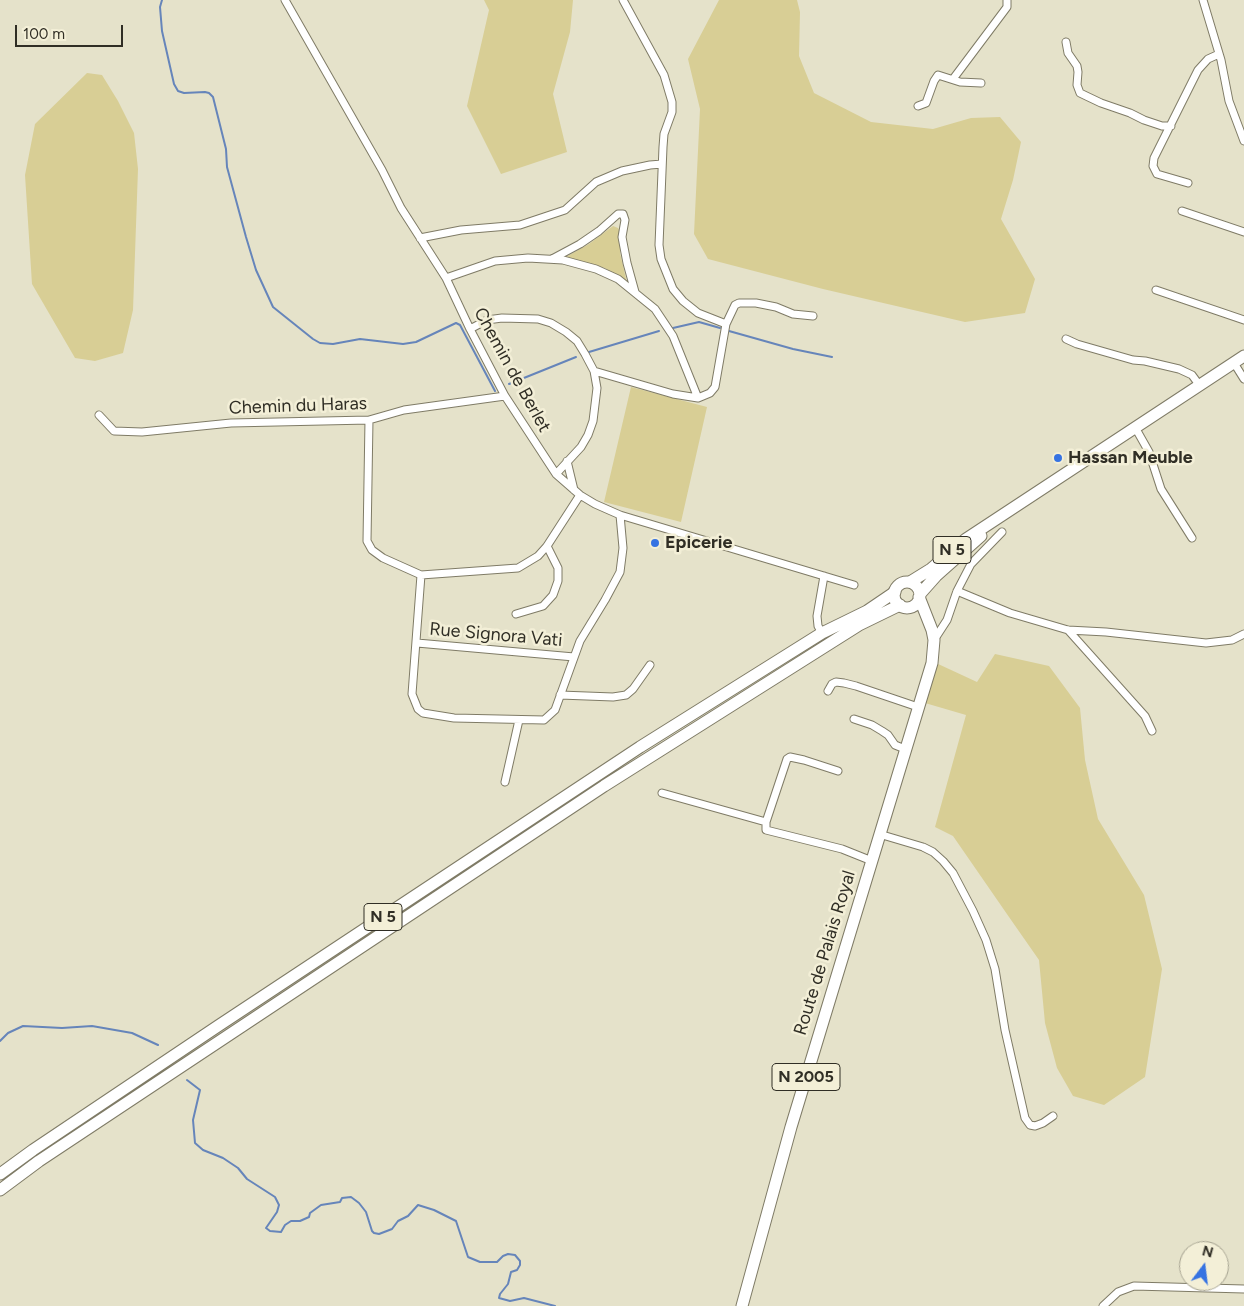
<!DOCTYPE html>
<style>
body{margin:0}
#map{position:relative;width:1244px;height:1306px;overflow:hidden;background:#e5e2ca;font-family:Figtree,sans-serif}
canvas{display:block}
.north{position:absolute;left:1179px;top:1241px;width:50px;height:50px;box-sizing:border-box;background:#f3efd7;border:1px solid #a5a290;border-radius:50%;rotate:15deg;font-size:14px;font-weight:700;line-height:20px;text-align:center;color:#302e25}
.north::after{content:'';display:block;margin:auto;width:18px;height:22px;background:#3673e2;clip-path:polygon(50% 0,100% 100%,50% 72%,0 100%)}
.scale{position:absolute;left:15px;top:25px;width:108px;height:22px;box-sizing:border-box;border:2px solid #302e25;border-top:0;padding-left:6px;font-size:15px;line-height:18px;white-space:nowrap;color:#302e25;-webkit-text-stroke:4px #f3efd7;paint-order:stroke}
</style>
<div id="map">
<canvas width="1244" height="1306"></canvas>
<div class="north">N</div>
<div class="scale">100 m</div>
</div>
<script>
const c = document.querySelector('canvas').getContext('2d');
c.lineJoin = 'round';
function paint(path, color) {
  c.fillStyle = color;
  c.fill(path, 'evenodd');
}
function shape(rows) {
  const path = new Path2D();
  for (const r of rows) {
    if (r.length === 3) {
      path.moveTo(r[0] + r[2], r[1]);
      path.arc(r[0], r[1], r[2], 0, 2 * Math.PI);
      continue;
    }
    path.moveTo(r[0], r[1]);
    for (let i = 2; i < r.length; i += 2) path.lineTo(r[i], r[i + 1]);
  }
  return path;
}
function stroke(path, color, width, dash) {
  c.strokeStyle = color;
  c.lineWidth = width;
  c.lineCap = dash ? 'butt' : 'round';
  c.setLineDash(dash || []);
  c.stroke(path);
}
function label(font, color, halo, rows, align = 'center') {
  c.font = font + ' Figtree,sans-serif';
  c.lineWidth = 5;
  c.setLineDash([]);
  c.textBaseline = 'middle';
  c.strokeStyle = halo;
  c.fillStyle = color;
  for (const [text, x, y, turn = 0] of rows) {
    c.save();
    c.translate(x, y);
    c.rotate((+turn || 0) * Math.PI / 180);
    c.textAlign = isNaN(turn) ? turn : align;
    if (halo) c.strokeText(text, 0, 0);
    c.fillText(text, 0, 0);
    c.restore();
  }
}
paint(shape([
 [484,0,573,0,570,32,553,94,567,152,501,174,467,106,489,10],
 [719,0,797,0,800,12,799,56,814,93,871,122,933,129,971,118,1000,117,1021,142,1013,180,1001,219,1035,279,1025,313,965,322,823,289,708,259,694,234,700,109,688,59],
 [87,73,102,75,118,101,134,133,138,169,133,310,123,353,95,361,75,358,32,284,25,175,35,124],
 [613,226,618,228,620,231,620,253,627,283,605,268,566,257,589,244],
 [631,387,707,407,681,522,604,502],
 [995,654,1049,666,1080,708,1085,760,1098,819,1144,895,1162,969,1145,1077,1104,1105,1073,1096,1057,1068,1045,1023,1039,960,1009,917,953,836,935,827,966,715,925,703,936,663,977,682]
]), '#d8ce95');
stroke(shape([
 [162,0,160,7,162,31,174,84,178,91,184,93,205,92,209,93,213,97,226,149,227,167,246,237,256,270,273,307,313,339,320,343,333,344,360,339,403,344,416,342,456,323,460,325,495,391],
 [673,328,699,322,720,328],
 [729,331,793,349,832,357],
 [589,352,659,331],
 [509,384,576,357],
 [0,1041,8,1033,23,1026,62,1028,92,1026,132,1033,158,1045],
 [187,1080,200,1090,193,1120,195,1143,203,1150,223,1158,238,1168,247,1179,275,1197,279,1205,277,1212,266,1228,270,1231,281,1232,285,1225,291,1221,300,1221,309,1217,310,1213,321,1205,340,1202,342,1198,351,1197,359,1203,366,1212,372,1231,374,1233,379,1234,392,1229,398,1221,408,1216,418,1205,434,1210,456,1221,468,1257,480,1262,497,1262,503,1256,508,1254,515,1255,520,1261,520,1265,517,1270,511,1272,508,1284,500,1294,499,1298,510,1301,524,1298,555,1306]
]), '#6685ba', 2);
const minor = shape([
 [285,0,382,170,401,208,446,278,470,329,505,396,556,474,580,495,595,504,620,515,854,585],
 [623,0,664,75,672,102,672,112,664,134,663,147,659,245,661,259,673,289,683,301,698,313,726,324],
 [1203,0,1221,60,1229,101,1244,141],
 [1066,42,1068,53,1077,66,1078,72,1077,85,1080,93,1101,103,1130,113,1144,120,1162,126,1171,126],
 [953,79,1007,7,1007,0],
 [918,106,926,103,934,81,938,75,960,82,981,83],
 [1188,183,1157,174,1153,166,1154,158,1198,70,1208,59,1219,54],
 [1182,211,1244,232],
 [420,238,461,230,520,225,565,210,596,182,622,171,650,165,662,164],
 [552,259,580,244,599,231,618,214,623,214,625,220,622,237,627,263,635,292],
 [446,278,495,261,528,258,563,260,596,269,618,279,655,309,673,336,698,398],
 [1156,290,1244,320],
 [470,329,487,320,502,318,538,319,551,323,566,332,577,341,585,354,594,371,597,388,593,421,588,435,581,447,556,474],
 [1066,339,1077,344,1133,360,1145,361,1179,369,1192,375,1200,386],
 [1234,363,1244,379],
 [594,371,673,394,698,398,710,393,715,387,726,324,735,305,739,303,756,303,776,307,793,314,813,316],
 [99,415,114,431,142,432,231,423,369,420,404,410,505,396],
 [369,420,367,541,372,550,383,558,421,575,518,568,538,556,547,546,580,495],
 [1136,429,1149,452,1161,489,1192,538],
 [567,461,574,490],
 [421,575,412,694,418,709,423,713,454,718,544,720,555,710,580,641,605,600,620,572,623,548,620,515],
 [957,591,1010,613,1068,630,1106,632,1206,643,1232,640,1244,634],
 [516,614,543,606,553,595,558,581,558,568,547,546],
 [1068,630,1145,716,1152,731],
 [822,633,818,626,817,616,824,576],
 [934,640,947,620,957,591,971,564,1002,532],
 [417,643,574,657],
 [828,691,832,684,836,682,844,683,856,686,918,707],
 [560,695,613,697,626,695,633,689,650,665],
 [854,719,872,725,882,731,888,735,895,745,905,749],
 [838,771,804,760,790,757,787,759,766,822,766,830,842,849,872,861],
 [505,782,519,720],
 [662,793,766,822],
 [879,834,923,847,933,852,943,861,953,873,973,911,986,940,995,969,1005,1030,1025,1118,1030,1125,1035,1126,1043,1123,1053,1116],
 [1103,1306,1118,1292,1134,1286,1244,1289]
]);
const primary = shape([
 [910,582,931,569,966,539,1244,356],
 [907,595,13],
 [920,594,936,576,981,536],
 [742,1306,791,1127,932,663,934,640,932,630,919,597]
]);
const trunk = shape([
 [0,1174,33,1150,218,1026,640,747,822,633,867,611,895,592],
 [0,1190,39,1161,604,786,859,625,900,605]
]);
stroke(minor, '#7f7b66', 9);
stroke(primary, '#7f7b66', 13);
stroke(trunk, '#7f7b66', 13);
stroke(minor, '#fff', 7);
stroke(primary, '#fff', 11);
stroke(trunk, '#fff', 11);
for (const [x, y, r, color] of [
 [1058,458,5,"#3673e2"],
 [655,543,5,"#3673e2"]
]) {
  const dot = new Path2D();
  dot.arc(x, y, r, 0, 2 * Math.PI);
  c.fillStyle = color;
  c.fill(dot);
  stroke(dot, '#f3efd7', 2);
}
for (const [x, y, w] of [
 [952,550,38],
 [383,917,38],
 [806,1077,68]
]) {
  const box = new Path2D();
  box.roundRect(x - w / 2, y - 13.5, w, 27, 4);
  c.fillStyle = '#f3efd7';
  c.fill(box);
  stroke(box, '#302e25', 1);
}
label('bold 16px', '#302e25', null, [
 ["N 5",952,550],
 ["N 5",383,917],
 ["N 2005",806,1077]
]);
label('18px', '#302e25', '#f3efd7', [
 ["Chemin de Berlet",512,370,61],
 ["Chemin du Haras",298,406,-2],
 ["Rue Signora Vati",496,635,5],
 ["Route de Palais Royal",825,953,-73]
]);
label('bold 18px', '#302e25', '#f3efd7', [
 ["Hassan Meuble",1068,458],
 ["Epicerie",665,543]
], 'left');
</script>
